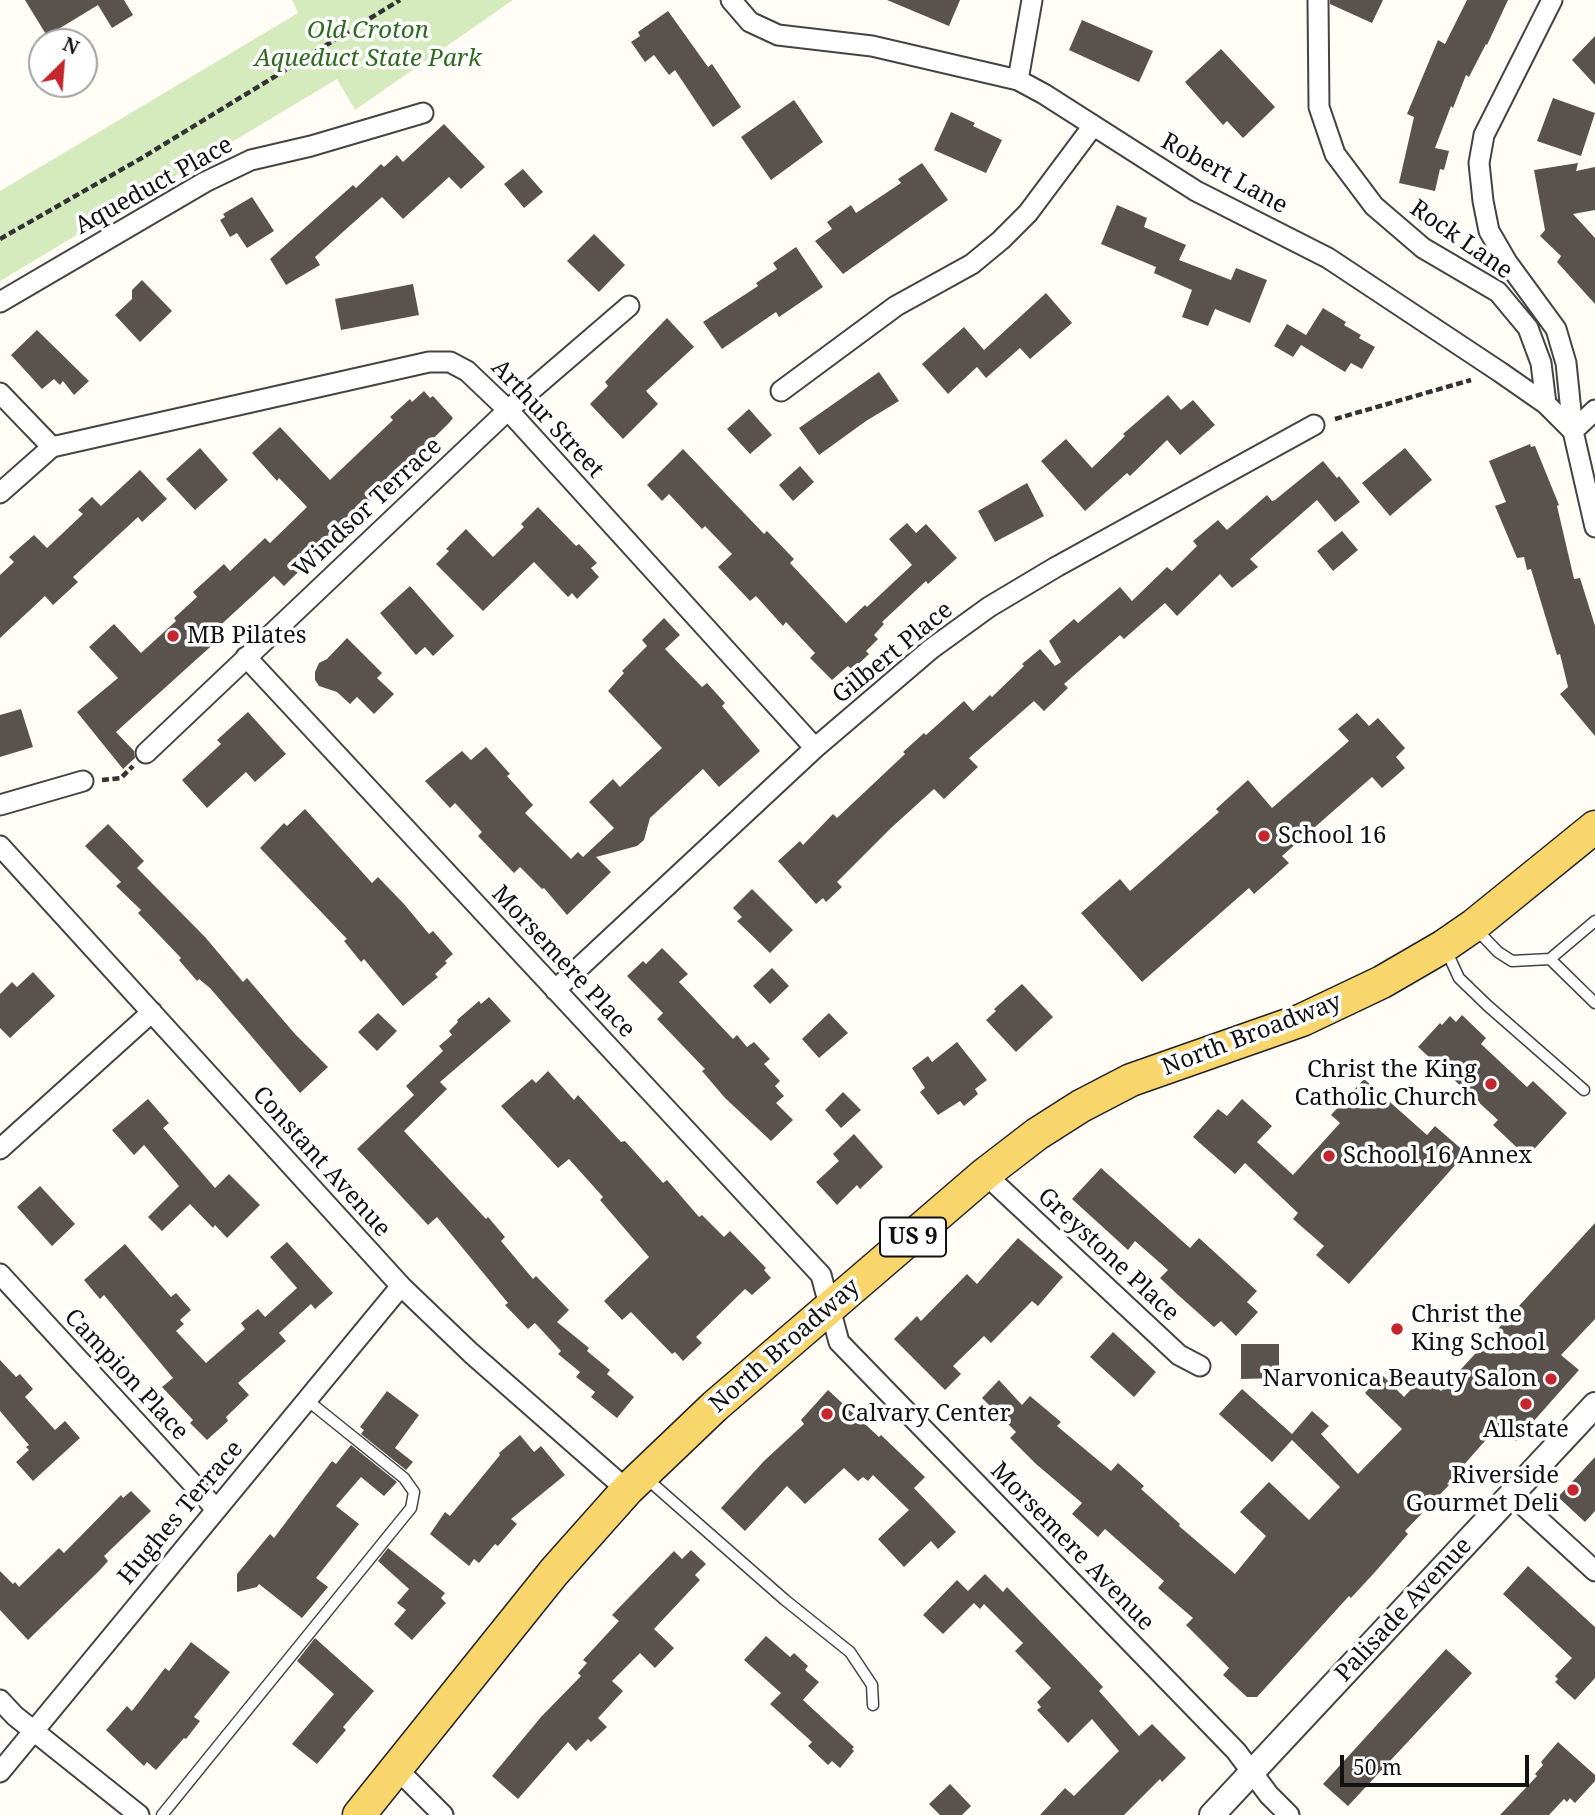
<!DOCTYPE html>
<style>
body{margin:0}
#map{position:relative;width:1595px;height:1815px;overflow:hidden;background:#fffdf5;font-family:"Noto Serif",serif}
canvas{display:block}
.north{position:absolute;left:28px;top:28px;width:70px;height:70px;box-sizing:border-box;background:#fff;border:2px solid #a0a0a0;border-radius:50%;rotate:25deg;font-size:19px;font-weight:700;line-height:28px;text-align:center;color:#111}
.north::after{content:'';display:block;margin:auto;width:24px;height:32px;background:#c4262e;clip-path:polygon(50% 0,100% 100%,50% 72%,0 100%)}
.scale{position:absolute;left:1340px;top:1755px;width:189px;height:32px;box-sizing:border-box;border:4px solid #111;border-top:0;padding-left:9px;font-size:21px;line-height:24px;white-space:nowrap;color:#111;-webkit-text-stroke:5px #fff;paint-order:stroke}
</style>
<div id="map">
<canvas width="1595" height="1815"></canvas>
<div class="north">N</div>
<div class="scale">50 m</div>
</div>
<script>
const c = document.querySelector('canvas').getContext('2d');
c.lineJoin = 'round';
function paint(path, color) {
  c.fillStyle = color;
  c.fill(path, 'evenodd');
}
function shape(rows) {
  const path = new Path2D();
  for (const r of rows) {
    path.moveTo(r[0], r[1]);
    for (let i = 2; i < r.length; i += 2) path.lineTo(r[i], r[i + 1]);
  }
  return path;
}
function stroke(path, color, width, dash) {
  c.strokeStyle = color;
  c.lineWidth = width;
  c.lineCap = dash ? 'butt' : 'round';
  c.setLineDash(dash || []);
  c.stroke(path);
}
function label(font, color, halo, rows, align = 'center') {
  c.font = font + ' "Noto Serif",serif';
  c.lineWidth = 7;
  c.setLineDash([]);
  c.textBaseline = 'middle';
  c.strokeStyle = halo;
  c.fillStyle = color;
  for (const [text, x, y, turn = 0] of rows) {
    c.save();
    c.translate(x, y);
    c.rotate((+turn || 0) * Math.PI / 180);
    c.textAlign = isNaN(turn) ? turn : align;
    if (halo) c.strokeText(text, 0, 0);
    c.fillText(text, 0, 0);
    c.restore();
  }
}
paint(shape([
 [292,0,513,0,355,110,337,79,0,281,0,191,298,13]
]), '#d5ebbd');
paint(shape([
 [25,0,124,0,133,15,112,28,98,5,47,36],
 [887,0,960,0,949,26],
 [1330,0,1383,0,1372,23,1330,4],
 [1467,0,1508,0,1487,45,1486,44,1469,77,1466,75,1453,108,1451,106,1435,148,1449,151,1444,170,1440,169,1435,191,1399,183,1414,117,1407,114,1438,40,1445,44],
 [668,11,708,67,712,64,741,107,713,127,675,70,669,75,654,55,645,62,631,42,640,36,638,32],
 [1082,20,1153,51,1139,82,1069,50],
 [1595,36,1595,85,1572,60],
 [1221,49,1275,107,1243,138,1227,121,1223,125,1185,82],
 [1553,98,1595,113,1581,156,1537,141],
 [794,100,823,142,771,180,741,137],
 [951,112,975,123,973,126,1002,140,986,173,934,150],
 [444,124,485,167,461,189,449,177,403,219,382,197,315,257,320,265,286,285,270,259,353,185,356,188,381,164,384,167,397,155,403,162],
 [922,163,948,200,843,274,815,241,832,229,827,222,851,205,856,213,901,183,898,179],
 [1578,163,1576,171,1595,167,1595,210,1573,214,1595,238,1595,304,1557,262,1561,256,1540,236,1545,230,1534,170],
 [523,169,543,192,524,208,504,184],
 [252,197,274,231,247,248,237,233,230,237,220,220,225,217,223,214],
 [1117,205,1147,218,1144,227,1186,245,1179,260,1231,280,1236,268,1267,280,1250,323,1215,309,1208,326,1182,317,1192,290,1154,273,1156,267,1101,244],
 [594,234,625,265,599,292,567,261],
 [796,247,823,287,779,317,776,312,722,349,703,322,758,286,756,283,777,269,773,263],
 [142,280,172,311,140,342,115,315,132,299,132,290],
 [413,284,419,315,341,330,335,299],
 [1046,293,1072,323,1030,359,1020,348,986,378,977,367,948,394,922,364,964,327,984,350],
 [1323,308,1346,322,1344,325,1361,335,1359,338,1375,347,1362,369,1351,363,1345,372,1301,345,1293,357,1274,346,1287,324,1306,335],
 [667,318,694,347,646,391,658,404,623,439,590,404,608,386,605,382],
 [37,330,89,381,74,395,63,381,60,385,54,379,42,389,11,355],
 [879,372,899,401,866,421,819,455,799,428],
 [424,391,430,398,433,396,453,418,449,423,284,586,274,576,213,632,219,639,116,732,134,751,135,758,123,769,77,712,118,678,89,647,114,624,141,653,176,621,174,618,197,597,193,592,224,564,230,571,265,538,270,543,307,507,279,478,277,481,252,453,280,427,330,480,393,420,390,417,410,399,412,402],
 [1168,395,1181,410,1193,400,1215,425,1180,455,1167,440,1130,476,1127,473,1085,511,1041,461,1066,439,1092,468,1125,436,1123,434],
 [749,409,772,435,750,454,727,429],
 [1530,444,1531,447,1535,446,1559,505,1557,506,1574,579,1580,578,1595,626,1595,736,1560,694,1568,687,1560,654,1557,655,1531,569,1527,570,1524,557,1517,558,1495,506,1506,502,1489,461],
 [200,448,228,480,195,510,166,479],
 [1405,448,1432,480,1390,516,1362,483],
 [683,449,764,534,767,531,794,559,790,563,846,623,865,605,867,607,912,565,889,539,907,523,916,533,926,524,957,558,928,584,926,581,882,622,884,624,874,635,878,639,866,651,869,654,852,670,848,666,832,680,810,658,815,653,786,622,783,626,756,596,750,601,718,567,732,554,705,526,702,529,669,494,662,501,647,485],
 [1323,461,1337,478,1339,476,1360,502,1335,522,1317,500,1250,559,1258,567,1232,588,1220,574,1177,616,1165,603,1124,639,1120,635,1064,684,1068,688,1044,711,1034,701,969,758,978,767,944,799,934,789,891,828,837,882,842,887,826,902,823,898,816,904,778,861,800,841,803,845,833,814,837,818,905,754,903,752,924,733,926,735,964,701,973,711,990,695,992,697,1024,666,1022,664,1040,649,1055,666,1061,662,1049,641,1074,619,1078,623,1120,587,1132,601,1167,567,1172,571,1197,546,1193,541,1218,520,1227,530,1267,495,1272,501,1275,500],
 [800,466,814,482,793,501,779,485],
 [140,470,167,499,142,522,138,517,73,577,78,582,53,605,45,596,0,638,0,575,14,562,9,557,34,535,47,548,83,514,78,510,92,497,101,506],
 [1027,483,1044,516,995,542,978,511],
 [538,507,576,546,579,544,597,563,591,568,599,577,577,599,572,593,568,597,534,562,483,611,436,564,449,551,446,549,466,529,493,557,524,527,521,524],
 [1342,531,1358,550,1333,571,1317,551],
 [410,586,454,636,433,656,425,647,416,655,380,613],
 [664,618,680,635,665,649,702,687,707,683,725,703,722,706,760,751,719,787,703,769,650,818,644,840,637,846,596,857,611,872,567,915,544,888,542,889,520,867,514,873,478,836,482,832,455,803,450,808,425,781,462,751,471,760,486,747,510,774,507,776,533,805,525,813,571,859,578,852,583,857,614,828,589,802,613,779,620,787,662,748,608,691,624,673,622,671,647,646,642,640],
 [347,638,382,673,377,678,394,694,374,714,357,697,350,704,337,692,319,686,315,680,315,672,319,663,327,659],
 [21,709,33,747,0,757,0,715],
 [248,712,286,754,255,782,246,772,207,808,182,780,221,744,217,740],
 [1357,713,1369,726,1378,718,1405,748,1396,757,1405,768,1382,788,1372,777,1282,856,1289,863,1254,894,1249,888,1142,982,1081,913,1120,879,1130,891,1219,812,1216,809,1248,780,1272,808,1349,741,1338,729],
 [305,809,372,883,378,877,404,904,429,934,433,931,453,954,445,961,447,963,435,974,438,977,403,1006,364,959,361,962,344,941,347,939,260,848,284,823,287,826],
 [108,824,144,861,137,868,205,937,243,982,247,978,295,1034,328,1067,300,1093,210,988,199,979,197,981,179,960,181,958,138,913,141,910,116,886,121,882,85,846],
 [752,889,793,930,770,953,737,921,742,917,733,908],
 [662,948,688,974,679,982,733,1039,737,1035,747,1047,754,1042,770,1059,764,1064,780,1081,775,1086,784,1096,776,1103,793,1120,771,1141,725,1098,702,1071,705,1069,657,1019,663,1013,627,976,643,961,646,964],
 [772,968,789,986,770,1004,753,986],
 [33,972,55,996,10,1038,0,1028,0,994,12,982,17,987],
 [1022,984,1053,1017,1016,1052,986,1020,996,1011,994,1009],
 [489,997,511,1021,440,1082,447,1089,404,1131,486,1219,488,1217,505,1237,501,1241,533,1279,536,1276,569,1310,557,1322,589,1348,587,1351,610,1370,607,1374,634,1397,617,1418,591,1397,595,1392,576,1377,580,1372,558,1354,561,1351,535,1323,528,1329,505,1305,508,1303,437,1217,428,1225,357,1149,414,1095,406,1086,443,1051,439,1046,452,1035,449,1031,458,1022,457,1020,479,1001,481,1004],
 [378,1013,397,1031,377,1051,358,1032],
 [829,1013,848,1033,819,1058,802,1039],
 [1462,1015,1486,1038,1481,1044,1527,1087,1533,1081,1567,1113,1527,1157,1493,1125,1498,1120,1418,1047,1440,1023,1442,1025,1450,1016,1456,1022],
 [957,1042,987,1080,975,1089,978,1094,964,1106,960,1101,938,1115,920,1092,925,1088,912,1068,928,1056,932,1062],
 [548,1071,574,1100,578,1095,621,1142,625,1141,663,1183,667,1180,699,1217,702,1215,724,1237,730,1231,766,1268,764,1270,771,1278,752,1295,745,1289,696,1337,702,1343,683,1361,675,1352,672,1354,631,1312,622,1320,604,1301,649,1257,600,1200,603,1197,569,1159,558,1168,501,1106,532,1079,536,1083],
 [1364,1079,1427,1135,1435,1126,1466,1153,1349,1284,1316,1255,1324,1246,1293,1219,1298,1213,1245,1163,1235,1174,1193,1137,1218,1109,1227,1116,1242,1099,1272,1126,1257,1142,1293,1175,1340,1123,1331,1115],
 [843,1092,861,1110,841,1128,825,1110],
 [148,1099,169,1123,163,1128,215,1188,229,1174,260,1205,227,1238,215,1225,213,1228,190,1204,162,1231,148,1217,179,1186,144,1145,134,1155,112,1130],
 [854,1134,883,1167,860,1189,857,1185,837,1205,816,1182,839,1161,833,1154],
 [1101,1168,1190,1248,1199,1238,1257,1291,1247,1302,1258,1312,1236,1336,1221,1321,1214,1327,1177,1294,1160,1278,1168,1270,1135,1241,1128,1250,1072,1199],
 [40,1186,75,1224,52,1246,17,1207],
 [1595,1223,1595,1319,1561,1355,1579,1370,1516,1441,1499,1425,1447,1484,1449,1485,1405,1531,1408,1534,1375,1572,1351,1598,1349,1596,1257,1697,1247,1697,1223,1675,1229,1668,1186,1625,1193,1618,1158,1588,1164,1581,1105,1529,1098,1537,1072,1514,1082,1503,1036,1464,1010,1438,1016,1432,982,1398,999,1380,1022,1405,1030,1396,1061,1422,1057,1426,1111,1471,1118,1463,1144,1486,1141,1489,1180,1524,1179,1526,1235,1574,1266,1536,1240,1512,1269,1482,1309,1520,1340,1487,1292,1440,1272,1462,1219,1414,1242,1389,1292,1434,1312,1411,1329,1426,1321,1434,1358,1474,1402,1429,1365,1393,1382,1375,1404,1397,1423,1376,1441,1391],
 [1018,1238,1063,1277,1038,1306,1032,1301,991,1343,984,1336,953,1366,961,1374,945,1390,894,1339,917,1316,921,1321,967,1274,977,1284],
 [287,1242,333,1293,315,1309,311,1304,279,1333,286,1341,238,1383,249,1395,226,1417,228,1421,207,1440,190,1423,193,1420,162,1387,173,1378,104,1295,100,1299,84,1280,125,1244,171,1297,176,1293,191,1310,180,1320,184,1324,176,1331,206,1363,245,1329,241,1323,258,1309,265,1317,297,1288,270,1257],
 [1113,1332,1156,1372,1134,1397,1090,1357],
 [1241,1344,1279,1344,1279,1378,1241,1379],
 [0,1360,16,1377,20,1374,33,1389,25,1397,55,1430,65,1421,80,1438,33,1481,16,1462,29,1450,26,1447,29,1445,0,1411],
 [828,1390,879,1437,881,1435,925,1477,914,1488,956,1532,938,1549,931,1541,904,1567,878,1539,909,1510,873,1475,868,1481,863,1477,858,1481,844,1468,805,1504,787,1486,745,1531,721,1508,764,1461,804,1424,801,1420],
 [387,1391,419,1415,395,1448,413,1462,406,1470,361,1434,364,1430,360,1427],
 [520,1435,534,1452,541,1446,565,1475,511,1519,517,1524,498,1546,495,1544,479,1563,474,1559,469,1566,430,1534,445,1512,450,1516,500,1455,499,1453],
 [351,1445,397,1482,384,1496,361,1477,336,1506,359,1524,316,1578,328,1587,302,1618,259,1584,257,1587,237,1592,237,1574,270,1534,274,1538,332,1461,336,1464],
 [1595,1457,1595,1511,1585,1522,1558,1497],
 [131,1491,151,1511,104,1556,108,1561,99,1571,28,1640,0,1610,0,1571,13,1584,15,1582,19,1587,59,1548,64,1553,121,1495,123,1498],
 [388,1548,445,1593,441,1598,446,1603,412,1640,394,1624,406,1610,397,1603,409,1589,378,1561],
 [691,1550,706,1564,695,1575,700,1580,654,1629,674,1648,655,1668,640,1653,612,1681,623,1691,598,1718,607,1727,591,1742,588,1739,576,1751,568,1742,518,1799,492,1776,541,1717,581,1676,578,1673,587,1663,583,1660,619,1621,612,1615,674,1551,682,1559],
 [1528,1566,1595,1627,1595,1678,1575,1700,1555,1682,1558,1679,1555,1676,1572,1658,1503,1594],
 [985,1574,1003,1592,1007,1587,1089,1672,1103,1687,1099,1691,1139,1736,1152,1724,1186,1758,1162,1782,1160,1779,1124,1815,1040,1815,1065,1788,1074,1796,1119,1751,1092,1719,1068,1743,1037,1710,1041,1707,1037,1702,1051,1688,1015,1651,1023,1643,984,1604,980,1609,974,1603,943,1634,923,1615,957,1580,968,1591],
 [766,1636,790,1657,794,1653,808,1666,805,1670,819,1682,803,1700,854,1747,852,1749,854,1751,840,1768,832,1761,828,1765,808,1746,812,1742,770,1704,781,1693,744,1660],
 [315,1638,374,1691,343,1727,346,1730,317,1764,292,1744,334,1694,297,1661],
 [191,1642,230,1672,194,1717,200,1721,186,1739,184,1738,156,1770,147,1762,144,1766,106,1730,127,1706,132,1711,165,1668,169,1671],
 [1446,1649,1472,1673,1348,1806,1323,1784],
 [1558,1742,1595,1775,1595,1781,1575,1803,1570,1798,1567,1802,1564,1799,1549,1815,1500,1815,1537,1776,1535,1774,1543,1765,1541,1762],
 [950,1784,971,1806,962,1815,940,1815,929,1804]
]), '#5a524d');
const service = shape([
 [1595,921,1550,959,1595,1003],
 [1475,928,1498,952,1512,961,1550,959],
 [1446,950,1459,978,1488,1006,1584,1090],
 [646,1478,785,1600,850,1652,872,1685,873,1705],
 [162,1815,411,1508,414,1492,404,1478,307,1400]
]);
const minor = shape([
 [731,0,750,22,778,35,872,46,1018,80,1044,94,1196,191,1328,258,1500,372,1546,404,1573,431,1595,527],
 [1318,0,1319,107,1335,154,1374,206,1423,248,1498,292,1528,328,1541,363,1546,404],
 [1552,0,1484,135,1479,163,1483,201,1489,231,1507,262,1556,329,1566,363,1573,431],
 [1018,80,1032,0],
 [0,302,205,182,251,160,311,146,423,113],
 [781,391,896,306,972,264,1001,240,1028,213,1093,126],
 [0,393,52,447,429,362,450,362,467,371,508,410,815,748],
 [1573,431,1595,410],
 [0,493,52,447],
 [246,657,821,1275,839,1342,1236,1751,1269,1795,1289,1815],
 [146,753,508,410,629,306],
 [0,805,83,781],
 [0,846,401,1286,471,1353,627,1490],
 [555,990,815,748,931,649,989,607,1056,567,1314,425],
 [0,1149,152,1012],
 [985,1174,1179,1355,1200,1366],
 [0,1274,216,1509],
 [1512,1495,1595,1571],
 [0,1700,15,1716,139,1815],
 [396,1768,443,1815],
 [0,1772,401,1286]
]);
const tertiary = shape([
 [1212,1815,1595,1405]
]);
const primary = shape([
 [359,1815,554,1572,627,1490,715,1406,985,1174,1037,1134,1081,1106,1131,1080,1302,1020,1382,982,1444,946,1473,926,1595,827]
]);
stroke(service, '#444', 13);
stroke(minor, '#444', 23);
stroke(tertiary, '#444', 28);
stroke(primary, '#222', 35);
stroke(shape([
 [0,239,140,159,400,0],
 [1335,419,1471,380],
 [102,780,121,778,133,766]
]), '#333', 4.5, [7, 3.5]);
stroke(service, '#fff', 10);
stroke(minor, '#fff', 19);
stroke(tertiary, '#fff', 24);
stroke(primary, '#f9d66b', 32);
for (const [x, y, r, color] of [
 [173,636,7,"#c4262e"],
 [1264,836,7,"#c4262e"],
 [1491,1084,7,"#c4262e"],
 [1329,1156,7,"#c4262e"],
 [1397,1329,7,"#c4262e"],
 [1551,1379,7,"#c4262e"],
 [1526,1404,7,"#c4262e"],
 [827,1414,7,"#c4262e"],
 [1573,1490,7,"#c4262e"]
]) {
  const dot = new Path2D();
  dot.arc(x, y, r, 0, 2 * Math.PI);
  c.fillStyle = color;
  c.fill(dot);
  stroke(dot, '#fff', 2.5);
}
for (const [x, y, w] of [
 [913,1237,66]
]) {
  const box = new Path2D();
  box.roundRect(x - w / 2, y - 19.5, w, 39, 5);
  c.fillStyle = '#fff';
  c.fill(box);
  stroke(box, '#111', 2);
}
label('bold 23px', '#111', null, [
 ["US 9",913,1237]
]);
label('italic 24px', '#2f6b1f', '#fff', [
 ["Old Croton",368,31],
 ["Aqueduct State Park",368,59]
]);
label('24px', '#111', '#fff', [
 ["Robert Lane",1224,174,29],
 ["Aqueduct Place",154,186,-29],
 ["Rock Lane",1461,240,35],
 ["Arthur Street",547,419,47],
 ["Windsor Terrace",368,508,-43],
 ["Gilbert Place",893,653,-39],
 ["Morsemere Place",563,962,47],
 ["North Broadway",1252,1035,-21],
 ["Constant Avenue",321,1162,48],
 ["Greystone Place",1108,1255,43],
 ["North Broadway",785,1346,-41],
 ["Campion Place",126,1375,47],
 ["Hughes Terrace",181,1513,-50],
 ["Morsemere Avenue",1072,1547,46],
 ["Palisade Avenue",1404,1610,-47]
]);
label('24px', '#111', '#fff', [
 ["MB Pilates",187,636],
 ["School 16",1278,836],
 ["Christ the King",1477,1070,"right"],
 ["Catholic Church",1477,1098,"right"],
 ["School 16 Annex",1343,1156],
 ["Christ the",1411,1315],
 ["King School",1411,1343],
 ["Narvonica Beauty Salon",1537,1379,"right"],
 ["Calvary Center",841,1414],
 ["Allstate",1526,1430,"center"],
 ["Riverside",1559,1476,"right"],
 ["Gourmet Deli",1559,1504,"right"]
], 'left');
</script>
